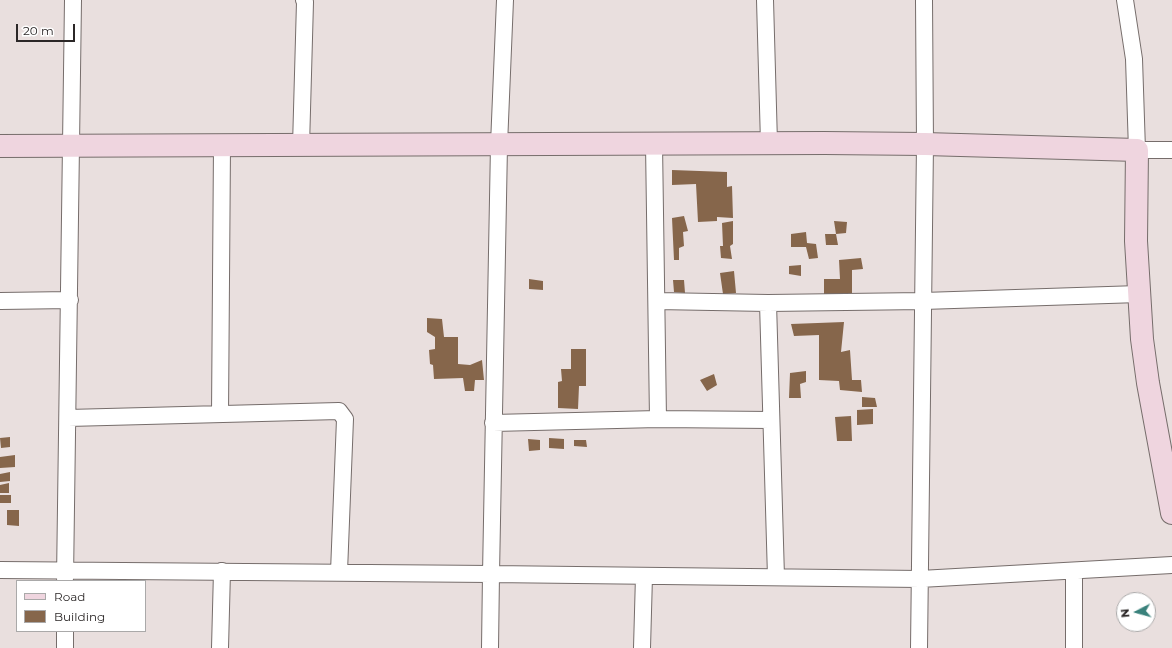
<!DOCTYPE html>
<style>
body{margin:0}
#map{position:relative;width:1172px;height:648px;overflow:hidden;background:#e9dfde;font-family:Montserrat,sans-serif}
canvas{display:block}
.legend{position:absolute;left:16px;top:580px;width:130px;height:52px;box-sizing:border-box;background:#fff;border:1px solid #aaa9a9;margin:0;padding:5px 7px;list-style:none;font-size:12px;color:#2b2727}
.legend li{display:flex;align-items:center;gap:8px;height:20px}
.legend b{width:20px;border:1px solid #aaa9a9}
.north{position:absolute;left:1116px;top:592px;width:40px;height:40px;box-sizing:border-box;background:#fff;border:1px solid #aaa9a9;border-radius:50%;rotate:264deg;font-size:11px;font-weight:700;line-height:16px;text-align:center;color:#2b2727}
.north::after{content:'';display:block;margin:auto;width:14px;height:18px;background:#39817b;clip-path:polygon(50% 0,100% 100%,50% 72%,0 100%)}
.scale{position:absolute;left:16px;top:24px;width:59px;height:18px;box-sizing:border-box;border:2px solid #2b2727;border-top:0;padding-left:5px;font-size:12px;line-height:14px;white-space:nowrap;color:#2b2727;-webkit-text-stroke:3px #fff;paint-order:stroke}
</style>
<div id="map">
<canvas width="1172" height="648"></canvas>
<ul class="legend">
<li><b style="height:5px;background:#efd5df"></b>Road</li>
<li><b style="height:11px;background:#86664b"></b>Building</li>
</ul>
<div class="north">N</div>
<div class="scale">20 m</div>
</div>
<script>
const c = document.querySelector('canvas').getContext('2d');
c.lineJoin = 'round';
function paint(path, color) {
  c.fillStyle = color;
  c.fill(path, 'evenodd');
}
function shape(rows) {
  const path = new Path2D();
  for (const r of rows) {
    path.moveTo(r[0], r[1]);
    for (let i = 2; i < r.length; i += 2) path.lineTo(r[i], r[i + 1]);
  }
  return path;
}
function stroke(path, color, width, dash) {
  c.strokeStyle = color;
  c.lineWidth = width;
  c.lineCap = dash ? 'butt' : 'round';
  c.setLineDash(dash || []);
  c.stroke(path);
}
paint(shape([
 [672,170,727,172,727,187,732,186,733,218,717,217,717,221,698,222,696,184,672,185],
 [684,216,688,231,683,232,684,246,679,248,679,260,674,260,672,218],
 [733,221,733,244,730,246,732,259,721,258,720,246,723,246,722,223],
 [834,221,847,222,846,233,836,234],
 [806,232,807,243,816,244,818,258,809,259,806,247,791,247,791,234],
 [825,234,836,234,838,245,826,245],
 [861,258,863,269,852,270,852,296,824,298,824,279,840,279,839,260],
 [801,265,801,276,789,274,789,266],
 [734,271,736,293,723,294,720,273],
 [529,279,543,281,543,290,529,289],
 [673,280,684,280,685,293,674,292],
 [427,318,442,319,444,337,458,337,458,364,470,365,482,360,484,380,475,380,474,391,465,391,463,378,434,379,433,365,430,364,429,350,435,349,435,337,427,332],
 [844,322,841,352,850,350,852,380,861,380,862,392,840,390,839,381,819,380,819,335,794,336,791,324],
 [571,349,586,349,586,386,579,386,578,409,558,408,558,382,562,381,561,369,571,369],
 [806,371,806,382,800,384,801,398,789,398,790,373],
 [714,374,717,385,707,391,700,380],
 [862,397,875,398,877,407,862,407],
 [873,409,873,424,857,425,857,410],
 [851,416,852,441,837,441,835,417],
 [10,437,10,447,1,448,0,438],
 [549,438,564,439,564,449,549,448],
 [528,439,540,440,540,450,529,451],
 [574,440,586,440,587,447,574,446],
 [15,455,15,467,0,468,0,457],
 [10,472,10,481,0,482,0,474],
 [9,483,9,493,0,493,0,485],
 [0,495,11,495,11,503,0,503],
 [7,510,19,510,19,526,7,525]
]), '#86664b');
const street = shape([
 [765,0,769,143],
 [1125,0,1134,59,1137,150,1172,150],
 [654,144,658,419],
 [301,146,305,2,304,0],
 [0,301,70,300],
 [657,301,768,303,923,301,1139,294],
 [768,303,776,577],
 [220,414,222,146],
 [68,418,339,411,345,419,339,572],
 [493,423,658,419,771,420],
 [0,570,491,574,920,579,1172,565],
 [1074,571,1074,648],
 [65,579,73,0],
 [65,631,65,648],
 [220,648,222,571],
 [490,648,491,574,499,145,505,0],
 [642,648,644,576],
 [919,648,925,144,924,0]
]);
const secondary = shape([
 [0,146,824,143,925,144,1137,150,1136,241,1142,339,1148,383,1172,513]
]);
stroke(street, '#766d6b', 18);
stroke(secondary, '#766d6b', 24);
stroke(street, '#fff', 16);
stroke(secondary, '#efd5df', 22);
</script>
